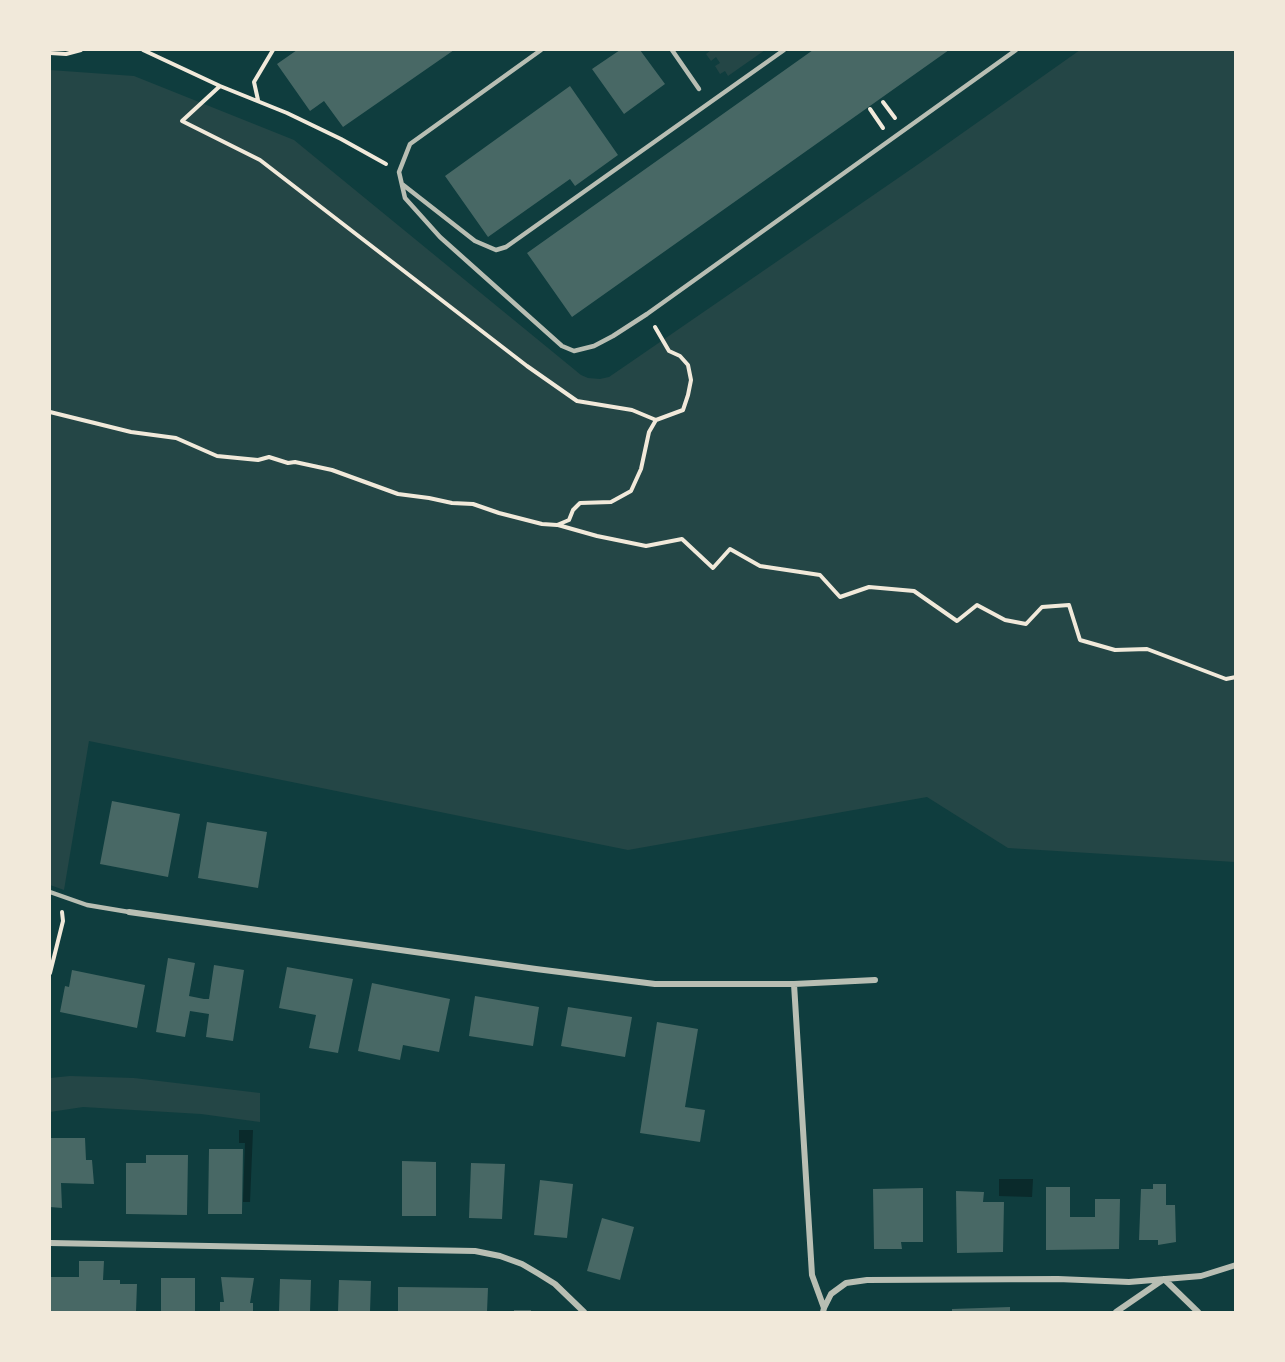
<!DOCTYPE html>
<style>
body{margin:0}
#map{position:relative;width:1285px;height:1362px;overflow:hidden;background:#0f3d3e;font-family:"Asap Condensed",sans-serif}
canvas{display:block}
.frame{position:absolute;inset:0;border:51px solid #f1e9da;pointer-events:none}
</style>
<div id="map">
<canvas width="1285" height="1362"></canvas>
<div class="frame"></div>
</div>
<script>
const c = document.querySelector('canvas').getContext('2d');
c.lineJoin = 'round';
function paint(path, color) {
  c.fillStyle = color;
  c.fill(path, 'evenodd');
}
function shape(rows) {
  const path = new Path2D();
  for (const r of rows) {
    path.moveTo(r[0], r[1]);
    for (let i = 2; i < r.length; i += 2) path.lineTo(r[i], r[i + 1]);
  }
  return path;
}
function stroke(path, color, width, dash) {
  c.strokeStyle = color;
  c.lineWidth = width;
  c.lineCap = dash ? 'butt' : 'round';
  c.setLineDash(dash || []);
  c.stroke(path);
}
paint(shape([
 [711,50,765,50,728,76,725,71,720,74,715,66,720,63,716,57,711,61,706,54],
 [1080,50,1235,50,1235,862,1008,848,927,797,628,850,89,741,64,890,50,885,50,70,134,76,294,140,581,375,588,378,600,379,609,377,628,364,920,163],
 [70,1076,134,1078,260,1093,260,1122,201,1114,83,1107,50,1112,50,1078]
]), '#244646');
paint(shape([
 [239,1130,253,1130,250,1202,243,1202,245,1143,239,1143],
 [999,1179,1033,1179,1032,1197,999,1196]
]), '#0a2a2b');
paint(shape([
 [297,50,454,50,343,127,324,101,310,111,277,64],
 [620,50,640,50,665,84,624,114,592,69],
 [813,50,949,50,572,317,527,253],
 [570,86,618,155,575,186,570,179,488,237,445,176],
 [112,801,180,814,168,877,100,864],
 [207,822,267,832,258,888,198,878],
 [168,958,195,963,189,996,204,999,209,999,214,965,244,970,233,1041,206,1037,209,1014,190,1011,185,1037,156,1032],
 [287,967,353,979,338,1053,309,1048,316,1015,279,1008],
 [72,970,145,985,137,1028,60,1012,65,986,69,987],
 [372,983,450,999,439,1052,403,1045,400,1060,358,1051],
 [475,996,539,1007,533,1046,469,1036],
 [568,1007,632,1017,625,1057,561,1046],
 [657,1022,698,1029,685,1107,705,1110,700,1142,640,1133],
 [50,1138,85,1138,86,1160,92,1160,94,1184,61,1183,62,1208,50,1207],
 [209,1149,243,1149,242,1214,208,1214],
 [146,1155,188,1155,187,1215,126,1214,126,1163,146,1163],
 [402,1161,436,1162,436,1216,402,1216],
 [471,1163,505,1164,502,1219,469,1218],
 [540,1180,573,1184,567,1238,534,1235],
 [1153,1184,1166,1184,1166,1205,1175,1205,1176,1242,1158,1245,1158,1240,1139,1240,1141,1189,1153,1189],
 [1046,1187,1070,1187,1070,1217,1095,1217,1095,1199,1120,1199,1119,1249,1046,1250],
 [923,1188,923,1242,901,1242,902,1249,874,1249,873,1189],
 [956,1191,984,1192,983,1202,1004,1202,1003,1252,957,1253],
 [602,1218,634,1227,620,1280,587,1271],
 [79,1261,104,1261,103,1280,120,1280,120,1284,137,1284,136,1312,50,1312,50,1277,79,1277],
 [221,1277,254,1278,250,1303,253,1303,253,1312,220,1312,220,1302,224,1302],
 [161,1278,195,1278,195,1312,161,1312],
 [280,1279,311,1280,310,1312,279,1312],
 [339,1280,371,1281,370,1312,338,1312],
 [398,1287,488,1288,487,1312,398,1312],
 [1010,1307,1010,1312,952,1312,952,1309],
 [514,1310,531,1310,531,1312,514,1312]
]), '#486865');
stroke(shape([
 [143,50,220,86,287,113,341,139,386,164],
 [50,53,66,54,81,50],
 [220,86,182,121,260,160,527,366,577,401,632,410,656,420],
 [258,100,254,82,273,50],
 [883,102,895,118],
 [870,109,883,128],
 [50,412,131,432,176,438,217,456,258,460,269,457,288,463,295,462,332,470,398,494,429,498,452,503,473,504,499,513,542,524,557,525,569,520,573,510,580,503,611,502,631,491,641,469,649,432,656,420,683,410,688,395,691,380,688,365,680,356,669,351,655,327],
 [558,525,597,536,646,546,682,539,713,568,730,549,760,566,820,575,840,597,869,587,914,591,957,621,977,605,1005,620,1026,624,1042,607,1069,605,1080,640,1115,650,1147,649,1226,679,1236,677],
 [50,973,63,921,62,912]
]), '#f1e9da', 4);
stroke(shape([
 [541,50,410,144,399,172,405,198,440,237,562,346,574,351,594,346,613,336,647,314,1016,50],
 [672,50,699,89],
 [402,184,475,241,496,250,506,247,784,50],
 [50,892,87,905,129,912]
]), '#b8beb3', 4.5);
stroke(shape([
 [129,912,536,969,655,984,794,984,875,980],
 [794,984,812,1275,824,1308],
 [50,1243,475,1251,500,1256,522,1264,539,1274,555,1284,584,1312],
 [823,1312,824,1308,831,1294,846,1283,867,1280,1058,1279,1129,1282,1201,1276,1236,1265],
 [1116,1312,1164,1279,1198,1312]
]), '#b8beb3', 6);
</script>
